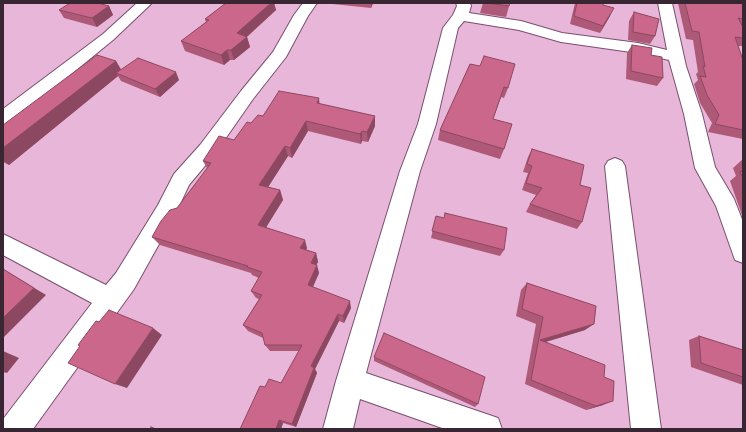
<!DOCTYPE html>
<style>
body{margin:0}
#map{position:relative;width:746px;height:432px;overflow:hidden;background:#e8b6d8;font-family:Roboto,sans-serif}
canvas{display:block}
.frame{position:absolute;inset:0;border:4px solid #392633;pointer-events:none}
</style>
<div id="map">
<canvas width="746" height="432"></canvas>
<div class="frame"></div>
</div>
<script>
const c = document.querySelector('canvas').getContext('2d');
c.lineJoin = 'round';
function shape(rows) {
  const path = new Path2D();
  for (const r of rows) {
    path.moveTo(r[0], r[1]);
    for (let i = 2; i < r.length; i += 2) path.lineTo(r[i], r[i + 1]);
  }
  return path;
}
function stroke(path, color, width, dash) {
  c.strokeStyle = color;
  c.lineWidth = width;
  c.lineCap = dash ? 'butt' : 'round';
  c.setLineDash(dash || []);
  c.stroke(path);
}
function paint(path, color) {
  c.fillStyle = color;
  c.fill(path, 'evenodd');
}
const minor = shape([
 [137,3,152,3,113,40,10,124,3,125,3,109,103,34,137,3],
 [303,3,317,3,308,16,286,57,253,99,214,155,189,185,174,217,134,289,33,429,3,429,4,418,92,303,3,255,3,234,106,285,116,273,158,205,174,174,200,145,241,91,273,52,294,15,303,3],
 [456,3,470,3,471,6,469,13,521,21,562,33,638,43,667,50,658,3,672,3,686,66,702,114,715,167,734,199,743,222,743,263,735,260,716,206,695,168,684,114,669,60,638,53,561,42,519,30,464,21,458,28,436,124,420,171,366,373,498,418,502,429,445,429,360,399,353,429,323,429,336,381,400,171,418,124,443,28,453,15,457,6,456,3],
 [615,158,622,161,625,166,661,429,631,429,605,166,608,161,615,158]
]);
stroke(minor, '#7a4f6e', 2);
paint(minor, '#fff');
paint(shape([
 [226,3,274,3,276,10,247,37,250,47,234,60,230,60,224,65,185,51,181,41,206,22,205,19],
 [323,3,373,3,371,8],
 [483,3,510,3,506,17,480,13],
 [575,3,603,3,603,5,610,16,600,33,570,24],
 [678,3,743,3,743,46,738,46,743,60,743,139,708,132,712,123,700,103,694,84,698,80,696,74,698,72,693,40,686,39],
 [109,6,113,15,97,27,64,18,59,10],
 [634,12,655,36,650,44,628,40,629,21],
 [632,45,651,55,663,78,657,86,626,79,627,53],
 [116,61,121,70,179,80,160,97,121,81,118,76,9,165,3,162,3,125],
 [470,64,508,88,504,98,501,97,493,119,504,149,500,159,438,140,440,130],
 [320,104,375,116,375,126,368,142,362,141,361,144,308,131,292,158,288,156,268,187,280,190,283,200,266,227,307,248,306,250,316,253,318,262,316,264,319,273,313,287,351,308,344,323,339,321,315,369,317,373,296,427,283,423,281,429,240,429,265,387,281,383,299,351,270,351,265,345,263,338,248,331,243,325,259,299,256,298,251,291,259,278,252,275,251,273,160,245,152,237,177,208,207,168,203,161,234,140,251,123,263,116],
 [532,149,580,185,582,222,577,229,526,212,530,204,536,195,522,190,528,173,523,172,528,157],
 [743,159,743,218,730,181,736,176,733,168],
 [436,216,504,250,500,256,431,238],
 [527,283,585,330,546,342,604,377,603,405,586,410,525,384,536,324,516,316,521,290],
 [699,336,743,350,743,385,691,367,689,340],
 [374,357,478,404,475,407,374,361]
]), '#ae5978');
paint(shape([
 [269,3,274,3,276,10,243,40,247,37,250,47,234,60,231,50,237,33],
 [371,3,373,3,371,8],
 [109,6,113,15,97,27,92,18],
 [614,8,610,16,600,33,603,26],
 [227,50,230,60,224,65,221,55],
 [116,61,123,73,116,73,118,76,9,165,3,160,3,148],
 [176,72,179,80,160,97,155,89],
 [319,98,320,109,317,103],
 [375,116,375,126,368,142,367,132],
 [306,121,308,131,292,158,290,148],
 [362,131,362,141,361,144,360,134],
 [285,146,288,156,263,195,259,185],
 [280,190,283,200,262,234,258,225],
 [305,240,307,248,302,257,300,248],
 [316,253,318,262,313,271,311,263],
 [317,265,319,273,310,293,308,285],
 [3,269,46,295,3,338],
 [350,301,351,308,344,323,343,316],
 [338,314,339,321,315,369,317,373,296,427,292,424,311,366],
 [594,324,585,330,538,344,540,340],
 [153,328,162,335,127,388,115,384],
 [3,351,19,358,7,373,3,372],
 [613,401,603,405,586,410,596,406],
 [279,420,283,423,281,429,276,429]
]), '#8d4861');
const building = shape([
 [70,3,98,3,109,6,92,18,59,10,70,3],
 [226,3,271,3,237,33,247,37,231,50,227,50,221,55,181,41,209,20,205,19,226,3],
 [486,3,510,3,509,6,486,3],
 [577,3,603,3,603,5,614,8,603,26,574,16,577,3],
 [685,3,743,3,743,19,738,18,743,27,743,38,735,37,743,60,743,130,715,124,719,115,707,95,700,76,706,77,703,66,705,67,699,32,692,31,685,3],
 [634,12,659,19,655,36,633,32,634,12],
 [632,45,652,48,651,55,662,57,663,78,631,71,632,45],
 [97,55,116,61,3,148,3,125,97,55],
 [484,56,515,64,508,88,504,87,493,119,512,124,504,149,440,130,470,64,480,66,484,56],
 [138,58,176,72,155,89,116,73,138,58],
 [279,91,319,98,317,103,375,116,367,132,362,131,360,134,306,121,290,148,285,146,259,185,280,190,258,225,305,240,300,248,316,253,311,263,317,265,308,285,350,301,343,316,338,314,311,366,314,368,292,424,279,420,276,429,240,429,260,386,265,387,269,379,281,383,302,345,265,345,262,333,243,325,262,295,251,291,262,272,247,267,248,266,152,237,161,221,170,210,177,208,211,163,203,161,219,136,234,140,247,122,251,123,258,115,263,116,279,91],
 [532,149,584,165,580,185,591,188,582,222,530,204,542,188,526,183,532,166,527,164,532,149],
 [743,171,743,178,740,172,743,171],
 [445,213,507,228,504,250,432,231,436,216,444,218,445,213],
 [3,269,34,288,3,318,3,269],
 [527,283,596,306,594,324,540,340,605,365,604,377,614,381,613,401,596,406,531,380,543,317,522,309,527,283],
 [109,310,153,328,115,384,68,363,80,346,78,345,96,321,99,322,109,310],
 [384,333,485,377,478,404,374,357,384,333],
 [699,336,743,350,743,377,701,363,699,336],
 [151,427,156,429,150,429,151,427]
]);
paint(building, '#ca678b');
stroke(building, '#8d4861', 1);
</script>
